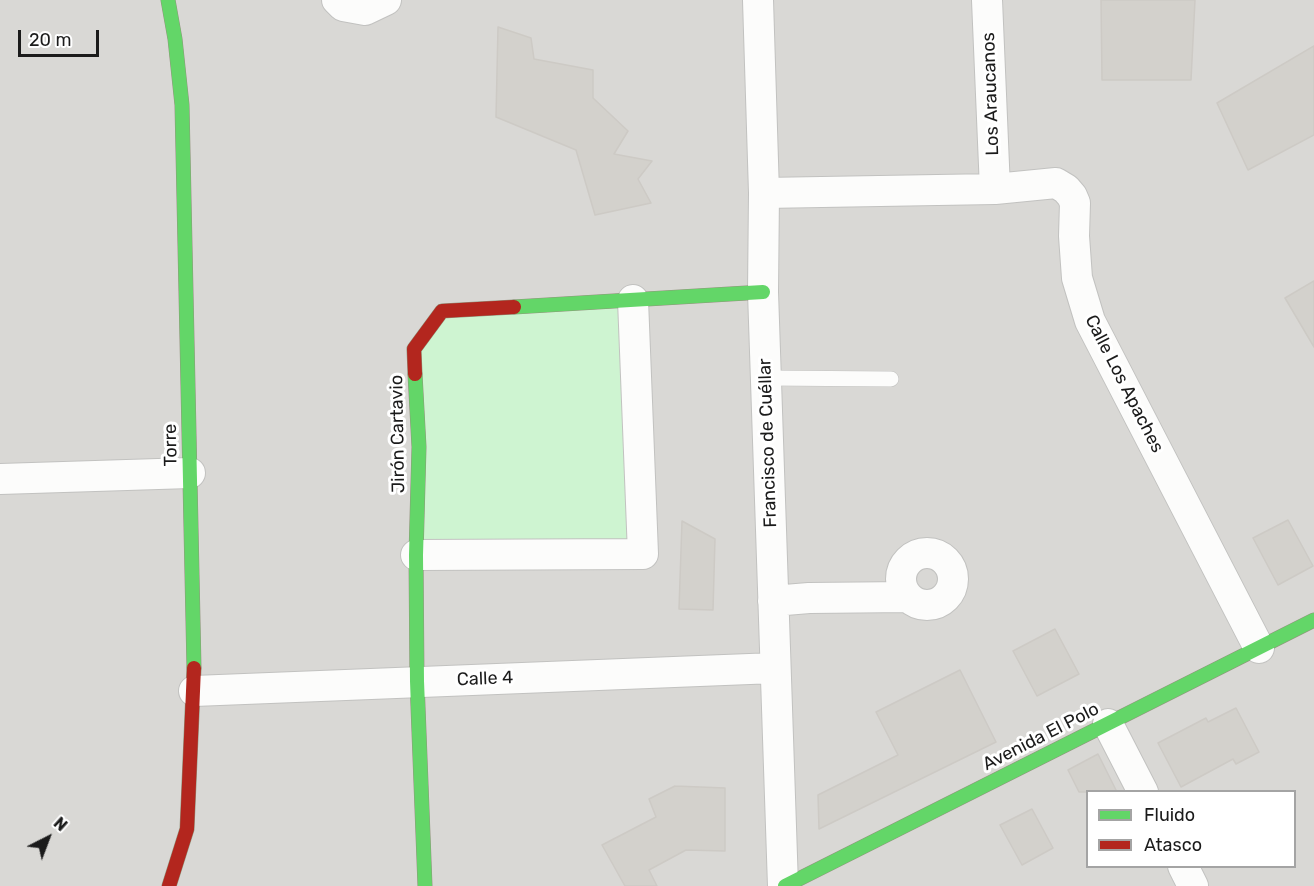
<!DOCTYPE html>
<meta charset="utf-8">
<style>
body{margin:0}
#map{position:relative;width:1314px;height:886px;overflow:hidden;background:#eae9e4;font-family:Rubik,sans-serif}
canvas{display:block}
.legend{position:absolute;left:1086px;top:790px;width:210px;height:78px;box-sizing:border-box;background:#fff;border:2px solid #a4a4a4;margin:0;padding:8px 10px;list-style:none;font-size:18px;color:#1b1b1b}
.legend li{display:flex;align-items:center;gap:12px;height:30px}
.legend b{width:30px;border:2px solid #a4a4a4}
.north{position:absolute;left:18px;top:808px;width:60px;height:60px;-webkit-text-stroke:4px #fff;paint-order:stroke;rotate:42deg;font-size:16px;font-weight:700;line-height:24px;text-align:center;color:#1b1b1b}
.north::after{content:'';display:block;margin:auto;width:21px;height:27px;background:#1b1b1b;clip-path:polygon(50% 0,100% 100%,50% 72%,0 100%)}
.scale{position:absolute;left:18px;top:30px;width:81px;height:27px;box-sizing:border-box;border:3px solid #1b1b1b;border-top:0;padding-left:8px;font-size:18px;line-height:21px;white-space:nowrap;color:#1b1b1b;-webkit-text-stroke:4px #fff;paint-order:stroke}
</style>
<div id="map">
<canvas width="1314" height="886"></canvas>
<ul class="legend">
<li><b style="height:8px;background:#63d668"></b>Fluido</li>
<li><b style="height:8px;background:#b3261e"></b>Atasco</li>
</ul>
<div class="north">N</div>
<div class="scale">20 m</div>
</div>
<script>
const c = document.querySelector('canvas').getContext('2d');
c.lineJoin = 'round';
function paint(path, color) {
  c.fillStyle = color;
  c.fill(path, 'evenodd');
}
function shape(rows) {
  const path = new Path2D();
  for (const r of rows) {
    if (r.length === 3) {
      path.moveTo(r[0] + r[2], r[1]);
      path.arc(r[0], r[1], r[2], 0, 2 * Math.PI);
      continue;
    }
    path.moveTo(r[0], r[1]);
    for (let i = 2; i < r.length; i += 2) path.lineTo(r[i], r[i + 1]);
  }
  return path;
}
function stroke(path, color, width, dash) {
  c.strokeStyle = color;
  c.lineWidth = width;
  c.lineCap = dash ? 'butt' : 'round';
  c.setLineDash(dash || []);
  c.stroke(path);
}
function label(font, color, halo, rows, align = 'center') {
  c.font = font + ' Rubik,sans-serif';
  c.lineWidth = 6;
  c.setLineDash([]);
  c.textBaseline = 'middle';
  c.strokeStyle = halo;
  c.fillStyle = color;
  for (const [text, x, y, turn = 0] of rows) {
    c.save();
    c.translate(x, y);
    c.rotate((+turn || 0) * Math.PI / 180);
    c.textAlign = isNaN(turn) ? turn : align;
    if (halo) c.strokeText(text, 0, 0);
    c.fillText(text, 0, 0);
    c.restore();
  }
}
paint(shape([
 [0,0,1314,0,1314,886,0,886],
 [1088,792,1294,792,1294,866,1088,866]
]), '#d9d8d5');
paint(shape([
 [633,300,643,554,416,555,414,349,442,311]
]), '#cef4d1');
const building = shape([
 [1101,0,1195,0,1191,80,1102,80,1101,0],
 [498,27,531,38,534,59,593,70,593,98,628,131,614,154,652,161,638,179,651,203,595,215,576,150,496,117,498,27],
 [1314,46,1314,135,1248,170,1217,103,1314,46],
 [1314,281,1314,347,1285,298,1314,281],
 [1288,520,1313,566,1278,585,1253,538,1288,520],
 [682,521,715,539,713,610,679,609,682,521],
 [1055,629,1079,674,1037,696,1013,651,1055,629],
 [960,670,996,742,819,829,818,795,898,755,876,712,960,670],
 [1236,708,1259,752,1236,764,1233,759,1181,787,1158,743,1206,718,1208,722,1236,708],
 [1098,754,1117,792,1079,792,1068,770,1098,754],
 [675,786,725,788,725,851,686,850,649,870,657,886,625,886,602,845,656,817,649,799,675,786],
 [1032,809,1053,848,1022,865,1000,825,1032,809]
]);
paint(building, '#d3d1cc');
stroke(building, '#cdcac5', 1.5);
const lane = shape([
 [766,378,891,379]
]);
const street = shape([
 [337,0,343,6,365,10,386,0],
 [758,0,764,193,763,292,783,886],
 [987,0,995,189],
 [764,193,995,189,1056,183,1066,189,1072,196,1075,203,1074,236,1077,278,1090,321,1259,648],
 [0,479,190,473],
 [927,579,26],
 [416,555,643,554,633,300],
 [773,601,809,598,908,597],
 [194,691,775,668],
 [1108,724,1143,792],
 [1183,866,1193,886]
]);
const fast = shape([
 [168,0,175,39,182,105,194,668],
 [514,307,763,292],
 [415,374,419,447,416,555,417,681,425,886],
 [785,886,1314,620]
]);
const jam = shape([
 [415,374,414,349,442,311,514,307],
 [169,886,187,829,194,668]
]);
stroke(lane, '#c2c2c0', 16);
stroke(street, '#c2c2c0', 32);
stroke(fast, '#91947c', 15);
stroke(jam, '#91947c', 15);
stroke(lane, '#fcfcfb', 15);
stroke(street, '#fcfcfb', 30);
stroke(fast, '#63d668', 14);
stroke(jam, '#b3261e', 14);
label('18px', '#1b1b1b', '#fff', [
 ["Los Araucanos",991,94,-92],
 ["Calle Los Apaches",1124,384,63],
 ["Jirón Cartavio",398,434,-91],
 ["Francisco de Cuéllar",768,443,-92],
 ["Torre",171,445,-91],
 ["Calle 4",485,679,-2],
 ["Avenida El Polo",1041,737,-27]
]);
</script>
